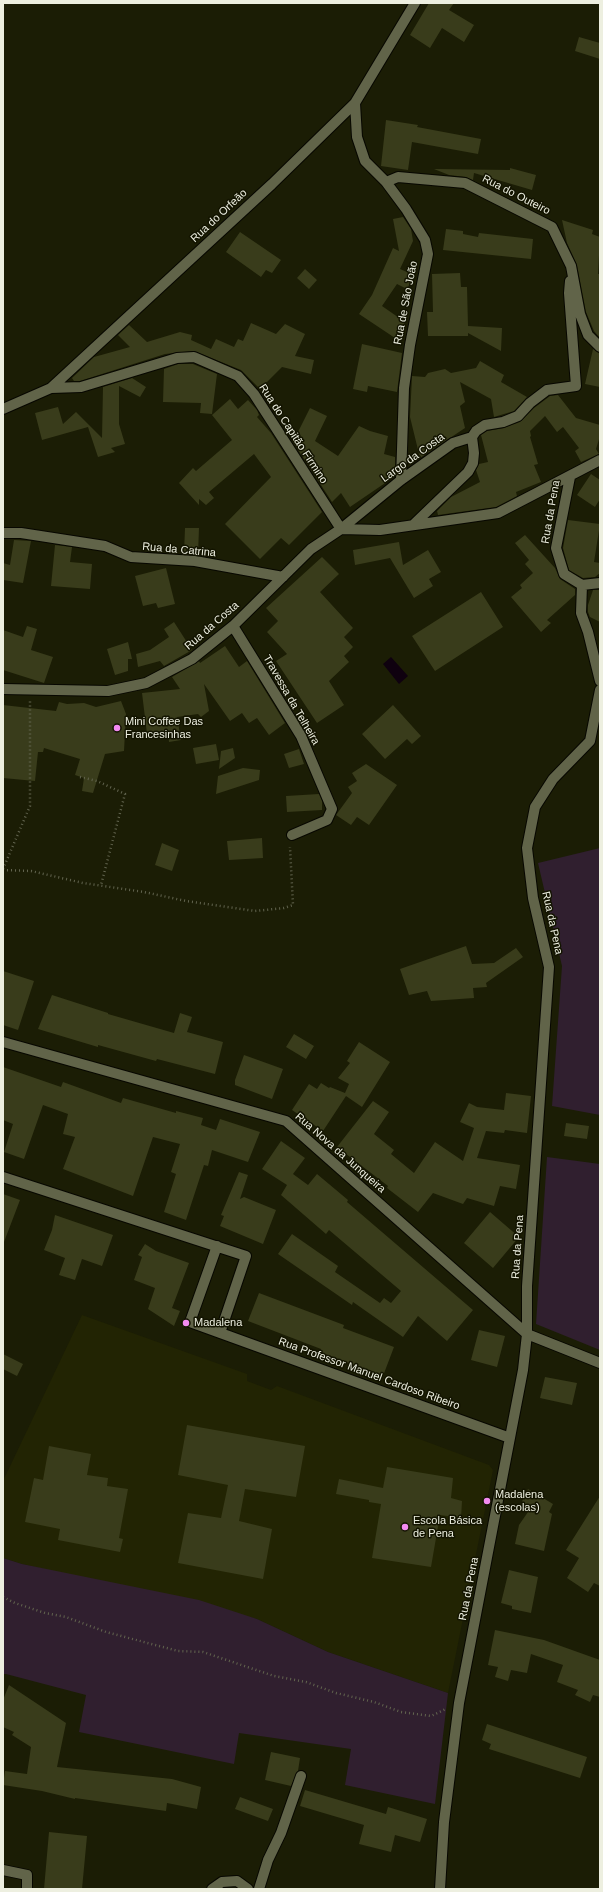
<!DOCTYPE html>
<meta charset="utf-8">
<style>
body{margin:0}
#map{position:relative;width:603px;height:1892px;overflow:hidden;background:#1b1d05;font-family:Arial,sans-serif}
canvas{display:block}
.frame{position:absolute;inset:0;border:4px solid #edefe0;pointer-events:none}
</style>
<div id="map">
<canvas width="603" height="1892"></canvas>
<div class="frame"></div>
</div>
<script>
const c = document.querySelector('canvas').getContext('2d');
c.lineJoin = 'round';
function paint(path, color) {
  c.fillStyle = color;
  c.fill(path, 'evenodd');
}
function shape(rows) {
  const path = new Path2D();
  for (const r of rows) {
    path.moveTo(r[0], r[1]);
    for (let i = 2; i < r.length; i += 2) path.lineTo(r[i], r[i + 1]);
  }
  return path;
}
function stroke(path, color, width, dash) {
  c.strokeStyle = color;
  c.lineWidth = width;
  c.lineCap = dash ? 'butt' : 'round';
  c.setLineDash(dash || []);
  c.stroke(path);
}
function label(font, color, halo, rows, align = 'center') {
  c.font = font + ' Arial,sans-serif';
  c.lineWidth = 3;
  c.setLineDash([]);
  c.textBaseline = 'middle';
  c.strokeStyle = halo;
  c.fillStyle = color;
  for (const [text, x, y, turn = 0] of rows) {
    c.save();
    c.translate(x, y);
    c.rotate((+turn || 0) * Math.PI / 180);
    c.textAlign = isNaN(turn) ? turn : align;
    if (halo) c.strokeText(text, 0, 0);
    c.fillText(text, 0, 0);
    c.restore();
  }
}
paint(shape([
 [82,1315,247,1374,247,1381,271,1390,277,1386,489,1465,493,1470,448,1693,328,1652,257,1619,22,1564,3,1558,3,1481]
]), '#222403');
paint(shape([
 [600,848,600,1115,552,1106,562,966,538,863],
 [547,1157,600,1164,600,1350,536,1324],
 [3,1558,22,1564,199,1600,257,1619,328,1652,448,1693,435,1804,345,1785,351,1749,239,1733,234,1764,79,1732,86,1695,6,1674,3,1674]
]), '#301f2f');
paint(shape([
 [391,657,408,676,399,684,383,664]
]), '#0f010f');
paint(shape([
 [429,3,454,3,449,10,474,25,464,42,442,28,430,48,410,35],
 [579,37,600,43,600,59,575,51],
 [386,120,418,125,417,127,481,139,478,154,412,142,408,170,381,166],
 [510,168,536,175,532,190,474,173,473,180,466,177,449,175,434,169,510,170],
 [403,217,411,229,413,241,400,269,414,275,407,289,397,284,382,306,405,322,395,338,359,314,372,295,393,248,399,251,393,219],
 [562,220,593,230,592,234,600,237,598,274,600,274,600,338,594,331,586,312,577,265,567,243],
 [446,229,463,231,463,234,478,237,479,233,533,239,531,259,443,250],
 [240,232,281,260,272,273,266,270,261,277,226,252],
 [305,269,317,280,309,289,297,278],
 [460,273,461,287,467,287,468,326,502,328,501,351,468,333,468,336,428,336,427,312,433,312,432,274],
 [251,323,276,334,285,324,305,334,295,356,314,360,311,374,282,367,260,389,241,370,194,351,165,354,80,381,74,381,72,378,94,357,130,347,118,335,129,325,147,342,180,332,192,335,191,340,211,349,216,339,234,347,238,339,243,341],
 [362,344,402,353,397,392,368,386,367,392,353,389],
 [593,349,600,353,600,387,585,384],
 [480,361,504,375,501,382,527,397,514,411,494,417,491,399,460,382,465,402,460,406,465,428,420,458,410,417,412,376,425,377,428,373,445,369,451,373,476,368],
 [178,364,193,364,217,374,212,414,200,413,201,403,163,402,164,369],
 [132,378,146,387,140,397,119,386,119,424,125,444,111,448,115,452,98,457,88,427,42,440,35,413,58,407,63,424,76,412,102,438,103,387],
 [558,395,576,418,600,425,600,436,596,449,599,454,581,462,575,451,579,448,563,427,557,432,545,416,530,431,531,436,530,437,538,464,534,465,541,482,516,492,517,496,496,507,438,515,437,511,451,497,480,482,476,470,479,464,488,462,481,435,487,431,504,428,520,422,534,408,550,396],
 [230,399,238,409,248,400,257,410,259,415,257,417,271,433,322,512,289,545,281,538,260,559,225,524,271,477,254,454,209,492,214,498,206,505,199,499,199,505,179,483,193,468,196,471,232,440,212,415],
 [310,408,327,416,315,441,338,456,359,426,370,431,388,436,384,454,395,457,395,467,391,479,350,507,341,493,332,502,293,442],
 [591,474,600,480,600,499,595,507,577,495],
 [568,520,600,524,594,562,600,563,600,573,595,577,583,578,569,570,563,548],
 [185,528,199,528,198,555,184,554],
 [525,535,555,568,560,579,575,589,575,595,547,620,551,623,541,632,511,597,522,588,520,585,533,573,525,564,529,560,515,543],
 [14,540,31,541,23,583,3,580,3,563,10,565],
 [399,542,403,565,428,550,441,572,429,579,433,586,414,598,390,558,355,565,353,550],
 [55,545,72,547,70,562,92,564,90,589,51,586],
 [322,557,339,574,320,592,353,628,344,637,353,647,344,656,349,662,329,681,344,705,317,723,276,661,287,654,267,632,278,621,266,608],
 [166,568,175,604,158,608,156,603,143,606,135,576],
 [593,590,600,590,600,622,590,617,588,612,588,605],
 [481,592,503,627,435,671,412,636],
 [174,622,192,650,164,666,160,661,138,667,136,654,150,650,169,637,164,629],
 [27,626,37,629,31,650,53,657,44,683,3,670,3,630,23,637],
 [128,642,132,659,128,659,128,671,115,675,107,649],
 [225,646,239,667,247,661,285,723,269,735,257,718,249,723,242,713,230,721,204,684,209,711,201,717,198,714,177,717,181,740,169,742,168,732,147,734,142,693,180,689,172,677,199,661,200,663],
 [121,701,126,714,124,751,105,754,93,793,82,791,84,778,75,775,80,759,44,748,43,752,38,752,35,781,3,778,3,705,56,711,59,702,67,704,84,703,96,707],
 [393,705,421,736,412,744,407,739,385,759,362,734],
 [216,744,219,760,196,764,193,748],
 [233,748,235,758,219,769,221,751],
 [299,749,304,764,289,768,284,754],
 [366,764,397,785,369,825,357,817,351,825,336,815,352,793,348,787,357,781,352,773],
 [243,768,260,770,259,780,216,794,218,776],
 [319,794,322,801,322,810,287,812,286,796],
 [262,838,263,858,229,860,227,841],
 [162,843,179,850,172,871,155,865],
 [466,946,472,964,494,963,516,948,523,957,486,983,487,987,473,988,474,998,431,1001,427,991,409,995,400,969],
 [3,971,34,981,18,1030,3,1025],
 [52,995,108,1013,108,1014,174,1033,180,1013,192,1017,187,1032,223,1042,215,1074,157,1059,156,1061,98,1045,98,1047,38,1029],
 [294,1034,314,1046,306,1059,286,1047],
 [359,1042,390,1062,362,1107,346,1096,323,1131,292,1110,309,1084,317,1089,321,1083,329,1088,330,1087,345,1093,349,1084,338,1078,350,1063,347,1061],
 [244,1055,283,1069,272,1099,235,1085,235,1080],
 [3,1067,61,1087,63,1082,121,1103,123,1098,176,1113,176,1111,203,1118,201,1125,216,1130,220,1119,260,1132,248,1162,212,1150,208,1166,204,1165,186,1220,164,1212,176,1174,171,1172,180,1144,153,1137,133,1196,63,1169,75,1137,63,1134,68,1114,43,1105,24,1159,4,1152,13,1124,3,1120],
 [506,1093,531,1096,527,1133,505,1130,504,1133,486,1131,477,1158,520,1165,516,1189,500,1186,494,1206,467,1198,463,1204,433,1193,418,1212,387,1188,388,1186,337,1147,373,1101,389,1112,374,1134,394,1150,391,1154,414,1173,435,1142,463,1161,474,1128,460,1122,469,1103,477,1107,504,1110],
 [566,1123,589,1126,587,1139,564,1136],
 [281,1141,305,1158,293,1174,308,1185,317,1174,348,1200,347,1202,473,1310,447,1341,418,1316,403,1337,353,1302,352,1305,278,1254,292,1234,338,1266,335,1272,380,1303,384,1298,391,1303,401,1291,329,1230,326,1234,281,1195,287,1185,262,1169],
 [239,1172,248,1175,240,1199,244,1197,276,1210,263,1244,220,1226,224,1216,221,1215],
 [3,1194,20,1200,4,1242,3,1242],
 [490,1212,519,1237,493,1268,464,1243],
 [55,1215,113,1235,102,1266,82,1259,75,1280,59,1275,65,1258,44,1250,52,1230],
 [145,1244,156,1251,189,1263,172,1308,180,1311,174,1326,148,1309,155,1288,134,1280,142,1257,138,1255],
 [259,1293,344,1325,343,1328,394,1347,383,1376,320,1352,321,1349,248,1321],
 [479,1330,505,1336,497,1367,471,1360],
 [3,1354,23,1364,17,1376,3,1369],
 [545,1377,577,1383,572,1405,540,1398],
 [187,1425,305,1446,296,1497,245,1489,239,1521,272,1529,263,1579,178,1563,188,1513,221,1518,228,1485,178,1475],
 [49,1446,91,1454,87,1475,108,1478,107,1486,128,1489,119,1538,123,1539,120,1552,58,1540,60,1529,25,1522,34,1478,43,1480],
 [387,1467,453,1478,451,1498,462,1501,461,1518,440,1515,431,1567,372,1558,381,1504,369,1502,369,1500,336,1494,339,1479,383,1488],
 [528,1489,553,1504,549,1512,552,1514,544,1551,515,1544,519,1525,528,1512,521,1507,523,1498],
 [600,1496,600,1586,594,1583,588,1592,567,1578,579,1558,566,1550],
 [509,1570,538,1577,531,1613,512,1609,512,1606,501,1603],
 [495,1630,544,1640,600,1660,600,1697,593,1695,590,1702,575,1695,578,1690,557,1682,563,1665,531,1654,527,1673,511,1670,508,1681,495,1677,498,1667,488,1665],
 [9,1685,66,1723,57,1767,172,1779,201,1787,197,1809,167,1803,166,1811,75,1798,75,1799,42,1791,3,1785,5,1771,27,1774,31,1747,12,1735,14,1732,3,1727,3,1700],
 [487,1724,587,1757,580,1778,489,1749,491,1744,482,1740],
 [271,1752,300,1758,298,1771,291,1786,265,1780],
 [305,1790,386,1814,388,1807,427,1819,420,1842,395,1835,391,1852,359,1844,364,1825,300,1806],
 [240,1797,273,1809,268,1821,235,1809],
 [49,1832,87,1836,82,1889,44,1889]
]), '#393c1b');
const street = shape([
 [355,103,357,137,365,161,386,182,406,209,425,240,428,254,410,345,404,388,401,480],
 [386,182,398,177,465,183,552,227,571,266,580,314,588,335,600,347],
 [51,388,81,387,177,358,194,357,238,376,254,394,341,529],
 [3,409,51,388,272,184,355,103,415,3],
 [472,437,476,431,485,425,503,422,518,416,530,403,547,390,576,386,569,293,570,281],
 [570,477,556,548,564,574,582,585],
 [413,525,468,472,473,463,474,453,472,437],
 [341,529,380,530,498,513,600,460],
 [3,533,21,533,105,546,131,557,195,561,283,577],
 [582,585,581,613,588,632,600,681],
 [582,585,600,583],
 [233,626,301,736,332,809,327,820,292,835],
 [3,689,108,691,146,683,192,659,233,626,311,549,341,529,401,480,453,443,472,437],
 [3,1042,286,1121,527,1334,600,1363],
 [3,1177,246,1256,220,1333],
 [217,1246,190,1322,510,1438],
 [3,1870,27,1875,27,1889],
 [212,1889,222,1882,237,1881,248,1889],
 [259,1889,268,1860,281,1833,301,1776],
 [440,1889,444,1822,459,1703,523,1370,527,1334,527,1286,549,967,533,898,527,848,535,807,553,779,590,741,600,690]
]);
stroke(street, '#070700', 12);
stroke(shape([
 [80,777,97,781,125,794,101,885],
 [3,869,30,806,30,701],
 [3,870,31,871,83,883,144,892,186,901,255,911,284,908,293,905,290,847],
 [3,1597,15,1603,45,1613,66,1617,106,1632,178,1651,203,1652,274,1676,306,1682,336,1693,374,1702,401,1712,431,1716,446,1709]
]), '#62644f', 2.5, [1, 3]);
stroke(street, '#616449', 10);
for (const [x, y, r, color] of [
 [117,728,4,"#f38af1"],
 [186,1323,4,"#f38af1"],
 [487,1501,4,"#f38af1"],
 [405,1527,4,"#f38af1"]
]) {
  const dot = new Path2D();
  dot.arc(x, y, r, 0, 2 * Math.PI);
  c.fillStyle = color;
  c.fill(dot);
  stroke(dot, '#131400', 1.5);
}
label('11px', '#edefe0', '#131400', [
 ["Rua do Outeiro",516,195,27],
 ["Rua do Orfeão",219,216,-43],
 ["Rua de São João",406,303,-79],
 ["Rua do Capitão Firmino",293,434,57],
 ["Largo da Costa",413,458,-36],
 ["Rua da Pena",551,512,-80],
 ["Rua da Catrina",179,550,5],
 ["Rua da Costa",212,626,-41],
 ["Travessa da Telheira",291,700,60],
 ["Rua da Pena",552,923,78],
 ["Rua Nova da Junqueira",340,1153,41],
 ["Rua da Pena",518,1247,-86],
 ["Rua Professor Manuel Cardoso Ribeiro",369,1374,20],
 ["Rua da Pena",469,1589,-79]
]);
label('11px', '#edefe0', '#131400', [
 ["Mini Coffee Das",125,722],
 ["Francesinhas",125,735],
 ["Madalena",194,1323],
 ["Madalena",495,1495],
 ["(escolas)",495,1508],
 ["Escola Básica",413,1521],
 ["de Pena",413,1534]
], 'left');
</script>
